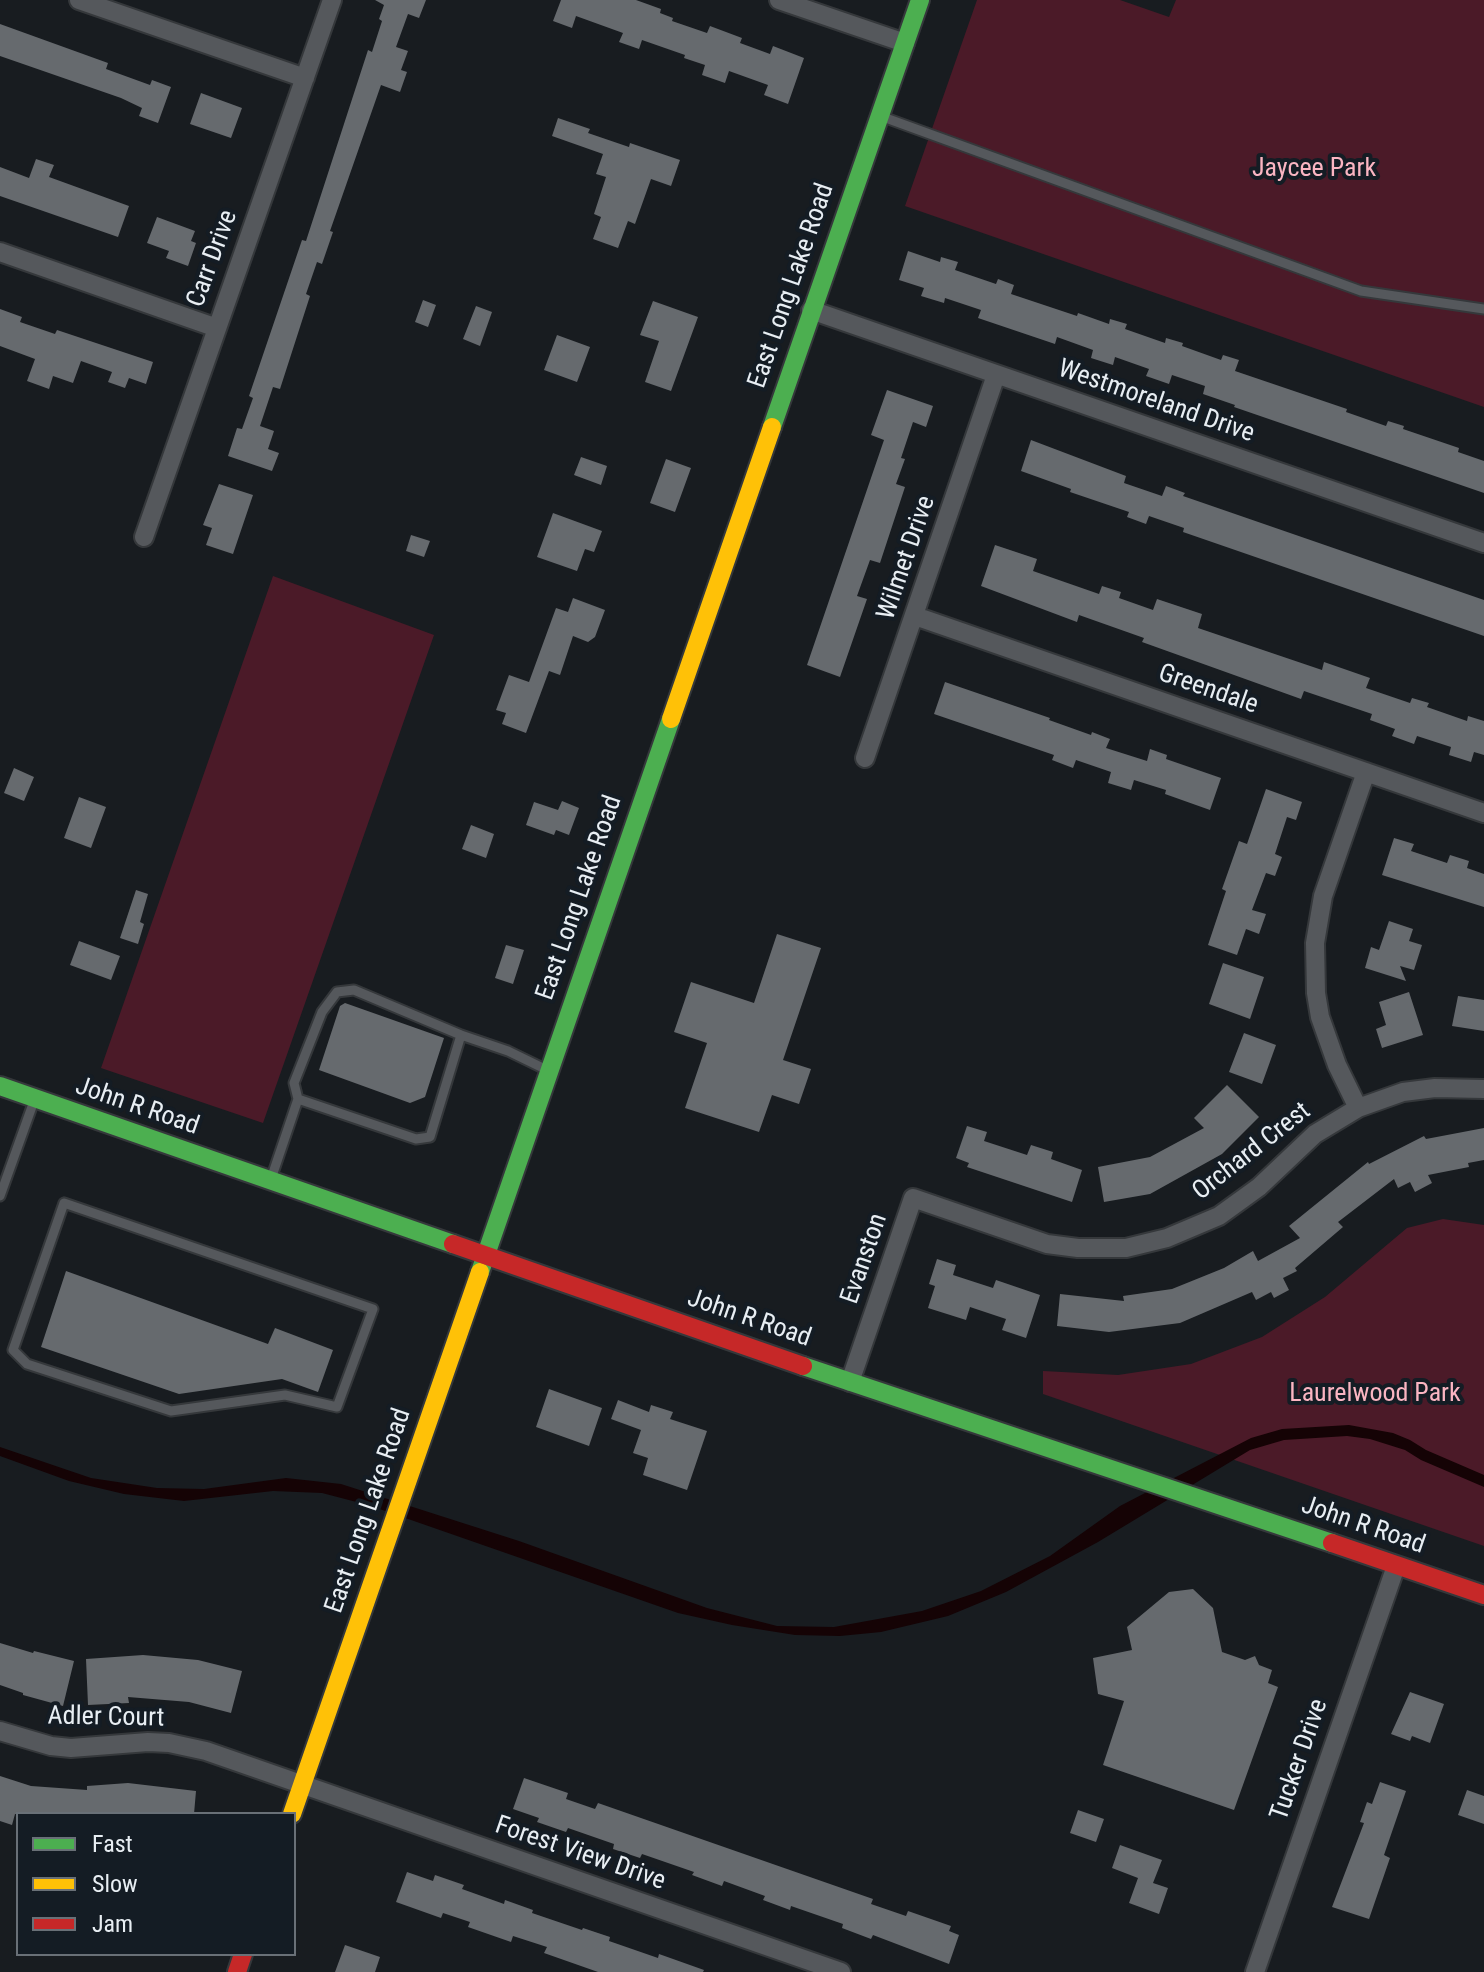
<!DOCTYPE html>
<style>
body{margin:0}
#map{position:relative;width:1484px;height:1972px;overflow:hidden;background:#181c20;font-family:"Roboto Condensed",sans-serif}
canvas{display:block}
.legend{position:absolute;left:16px;top:1812px;width:280px;height:144px;box-sizing:border-box;background:#141c24;border:2px solid #697077;margin:0;padding:10px 14px;list-style:none;font-size:24px;color:#e8eef3}
.legend li{display:flex;align-items:center;gap:16px;height:40px}
.legend b{width:40px;border:2px solid #697077}
</style>
<div id="map">
<canvas width="1484" height="1972"></canvas>
<ul class="legend">
<li><b style="height:10px;background:#4caf50"></b>Fast</li>
<li><b style="height:10px;background:#ffc107"></b>Slow</li>
<li><b style="height:10px;background:#c62828"></b>Jam</li>
</ul>
</div>
<script>
const c = document.querySelector('canvas').getContext('2d');
c.lineJoin = 'round';
function paint(path, color) {
  c.fillStyle = color;
  c.fill(path, 'evenodd');
}
function shape(rows) {
  const path = new Path2D();
  for (const r of rows) {
    path.moveTo(r[0], r[1]);
    for (let i = 2; i < r.length; i += 2) path.lineTo(r[i], r[i + 1]);
  }
  return path;
}
function stroke(path, color, width, dash) {
  c.strokeStyle = color;
  c.lineWidth = width;
  c.lineCap = dash ? 'butt' : 'round';
  c.setLineDash(dash || []);
  c.stroke(path);
}
function label(font, color, halo, rows, align = 'center') {
  c.font = font + ' "Roboto Condensed",sans-serif';
  c.lineWidth = 8;
  c.setLineDash([]);
  c.textBaseline = 'middle';
  c.strokeStyle = halo;
  c.fillStyle = color;
  for (const [text, x, y, turn = 0] of rows) {
    c.save();
    c.translate(x, y);
    c.rotate((+turn || 0) * Math.PI / 180);
    c.textAlign = isNaN(turn) ? turn : align;
    if (halo) c.strokeText(text, 0, 0);
    c.fillText(text, 0, 0);
    c.restore();
  }
}
paint(shape([
 [977,0,1120,0,1169,17,1176,0,1484,0,1484,407,905,206],
 [273,576,434,635,263,1123,101,1068],
 [1443,1219,1484,1225,1484,1546,1043,1394,1043,1371,1118,1375,1191,1364,1262,1337,1325,1297,1407,1228]
]), '#4b1a28');
paint(shape([
 [1349,1425,1393,1433,1410,1440,1426,1450,1484,1475,1484,1487,1421,1460,1405,1450,1370,1439,1347,1436,1284,1440,1250,1450,1098,1542,1006,1592,948,1616,881,1632,840,1636,795,1635,732,1625,678,1613,368,1505,322,1493,273,1491,184,1501,124,1494,69,1481,0,1456,0,1447,91,1478,157,1488,204,1489,286,1478,341,1484,519,1541,707,1608,777,1626,834,1627,922,1611,981,1591,1050,1556,1120,1506,1251,1438,1282,1429]
]), '#150305');
paint(shape([
 [375,0,426,0,419,18,408,14,396,47,408,51,401,70,407,72,400,92,381,85,330,231,333,232,322,264,317,262,306,294,310,296,280,389,273,387,260,426,274,431,268,449,279,453,272,471,228,456,237,428,242,429,253,398,249,396,302,240,306,241,368,50,372,52,382,21,379,19,384,5],
 [561,0,636,0,661,9,660,13,673,18,672,21,707,33,710,26,742,38,740,43,770,54,773,46,804,58,788,104,764,95,768,85,729,71,725,83,702,75,705,65,684,58,685,55,642,40,639,49,619,42,623,33,576,16,572,28,553,21],
 [0,24,108,63,106,69,150,85,152,80,171,87,158,123,139,116,142,108,121,98,0,56],
 [201,93,242,108,231,138,190,124],
 [558,118,590,129,588,133,629,147,630,143,680,160,671,186,651,179,635,224,628,221,618,248,593,239,601,217,594,214,606,177,596,174,603,154,552,136],
 [36,159,54,165,49,177,129,206,118,237,0,196,0,167,29,178],
 [157,217,195,231,191,241,196,243,188,266,166,258,169,251,147,243],
 [908,251,940,262,941,257,958,262,955,270,996,284,998,279,1014,285,1011,294,1077,316,1078,313,1109,324,1110,319,1127,324,1125,329,1165,343,1166,338,1183,343,1182,346,1221,360,1223,355,1239,360,1235,371,1347,409,1346,412,1386,426,1388,421,1404,426,1403,429,1459,448,1458,452,1484,461,1484,493,1234,407,1235,405,1203,394,1205,386,1172,375,1169,384,1146,376,1149,369,1115,357,1113,365,1091,358,1093,350,1057,337,1055,344,978,318,981,310,945,298,944,303,921,296,924,288,899,280],
 [423,300,436,305,428,327,415,322],
 [653,301,698,317,671,391,645,382,659,341,640,335],
 [476,306,492,312,480,346,463,339],
 [0,309,22,317,20,322,55,334,57,330,153,362,146,384,129,378,125,388,108,382,112,372,81,361,73,383,53,376,49,389,27,381,35,359,0,346],
 [557,335,590,347,577,382,544,370],
 [887,390,933,406,926,427,913,422,901,458,905,459,896,484,905,487,880,563,870,560,857,596,867,599,840,677,807,665,884,440,871,435],
 [1031,440,1126,476,1124,483,1162,496,1166,486,1185,493,1183,496,1484,600,1484,636,1183,532,1184,528,1149,516,1146,524,1127,517,1129,512,1070,492,1071,489,1021,471],
 [581,457,607,466,601,485,574,475],
 [666,459,691,468,675,512,650,503],
 [219,484,253,495,233,554,206,545,212,528,203,525],
 [553,513,602,531,594,552,585,549,577,571,537,557],
 [411,535,430,541,424,557,406,551],
 [995,545,1037,559,1033,571,1099,594,1102,586,1121,592,1119,598,1153,610,1157,599,1202,614,1198,628,1322,670,1324,662,1370,678,1366,688,1410,703,1412,698,1429,703,1427,707,1467,721,1468,716,1484,721,1484,755,1474,752,1471,762,1449,755,1451,747,1417,736,1414,744,1392,736,1395,729,1370,720,1372,714,1304,691,1301,699,1142,642,1144,638,1079,615,1077,622,981,586],
 [573,598,605,610,595,637,588,642,573,636,560,675,549,671,526,733,502,724,506,713,496,710,509,675,529,682,556,608,568,612],
 [945,682,1050,718,1049,720,1091,735,1092,732,1110,739,1106,748,1147,761,1150,749,1167,755,1166,759,1221,778,1210,810,1165,794,1166,790,1134,780,1131,790,1108,783,1111,772,1076,760,1073,768,1052,760,1054,755,934,714],
 [14,768,34,777,24,801,4,793],
 [1266,789,1302,802,1296,820,1287,817,1275,854,1282,857,1275,876,1266,873,1252,910,1266,914,1259,934,1246,929,1237,955,1208,945,1226,891,1222,889,1239,841,1247,844],
 [79,797,106,807,91,848,64,838],
 [562,801,579,808,569,835,556,830,554,835,526,825,534,802,558,810],
 [471,825,494,834,486,858,462,849],
 [1394,838,1414,844,1411,851,1447,863,1450,855,1469,861,1467,868,1484,874,1484,907,1382,875],
 [136,890,148,894,140,922,144,924,138,944,120,938],
 [1389,921,1413,929,1409,941,1422,945,1414,970,1400,966,1406,981,1365,968,1371,947,1379,950],
 [777,934,821,948,783,1060,811,1069,799,1104,772,1095,759,1132,685,1108,707,1043,674,1032,691,982,754,1003],
 [79,941,120,956,111,980,70,965],
 [506,945,524,950,513,984,495,978],
 [1223,963,1264,977,1250,1019,1209,1004],
 [1409,992,1423,1035,1382,1048,1376,1029,1386,1025,1379,1002],
 [1458,996,1484,1000,1484,1031,1452,1026],
 [345,1003,444,1038,425,1097,410,1103,319,1070,340,1006],
 [1244,1033,1276,1045,1262,1084,1229,1072],
 [1227,1085,1259,1117,1222,1154,1150,1194,1104,1202,1098,1167,1150,1157,1204,1128,1194,1118],
 [967,1126,987,1132,984,1141,1027,1155,1031,1145,1053,1152,1051,1159,1082,1170,1072,1202,967,1167,969,1163,956,1158],
 [1484,1128,1484,1160,1468,1163,1469,1167,1428,1175,1432,1183,1415,1192,1410,1182,1398,1188,1394,1179,1338,1222,1343,1227,1295,1268,1297,1271,1283,1278,1289,1290,1274,1298,1271,1292,1256,1300,1252,1292,1180,1323,1109,1332,1057,1326,1060,1294,1124,1301,1123,1296,1172,1289,1224,1268,1253,1251,1258,1261,1300,1238,1289,1226,1368,1162,1369,1164,1424,1136,1426,1139],
 [937,1259,956,1265,953,1275,993,1288,996,1280,1040,1295,1026,1338,1002,1330,1006,1319,970,1307,966,1320,928,1308,935,1286,929,1284],
 [66,1271,268,1344,275,1328,333,1350,318,1392,282,1379,179,1394,41,1347],
 [549,1389,602,1408,589,1446,536,1427],
 [618,1400,649,1412,651,1405,673,1412,670,1419,707,1431,687,1490,643,1475,648,1458,633,1453,641,1430,611,1419],
 [1193,1589,1213,1608,1222,1652,1245,1660,1255,1656,1259,1665,1272,1670,1268,1683,1278,1687,1234,1810,1103,1765,1124,1701,1098,1694,1093,1658,1132,1650,1127,1627,1169,1592],
 [0,1643,33,1653,34,1651,74,1661,63,1706,23,1695,23,1693,0,1685],
 [143,1655,198,1660,242,1671,231,1713,189,1702,128,1697,129,1703,88,1705,86,1659],
 [1410,1692,1444,1704,1430,1743,1412,1736,1410,1741,1391,1734],
 [0,1776,31,1786,87,1790,87,1786,128,1783,196,1791,194,1814,15,1814,12,1825,0,1821],
 [524,1778,568,1793,566,1799,595,1809,598,1803,873,1899,871,1904,906,1916,908,1911,951,1926,949,1931,959,1935,949,1964,873,1935,871,1939,842,1928,843,1924,791,1906,790,1910,763,1900,765,1896,724,1881,722,1886,692,1875,694,1872,642,1854,640,1858,613,1849,614,1844,568,1828,566,1832,537,1822,539,1818,513,1809],
 [1380,1782,1406,1791,1384,1855,1390,1858,1369,1919,1332,1907,1364,1823,1360,1822,1367,1802,1372,1804],
 [1467,1790,1484,1796,1484,1824,1458,1815],
 [1078,1810,1104,1819,1096,1842,1070,1833],
 [1120,1845,1162,1860,1153,1883,1168,1888,1159,1914,1129,1903,1138,1878,1112,1868],
 [407,1872,433,1881,435,1875,464,1885,462,1889,504,1904,505,1900,533,1910,532,1913,582,1930,583,1928,610,1937,609,1941,658,1958,659,1954,704,1970,703,1972,598,1972,544,1953,547,1947,513,1936,511,1942,468,1927,470,1922,443,1913,441,1918,396,1902],
 [345,1945,380,1957,375,1972,335,1972]
]), '#666a6e');
const lane = shape([
 [883,117,1361,291,1484,309],
 [298,1099,294,1083,322,1012,337,992,354,990,461,1035,508,1051,545,1069],
 [271,1179,298,1099,416,1139,430,1137,461,1035],
 [0,1196,34,1101],
 [64,1203,373,1309,337,1407,285,1395,171,1411,27,1364,13,1350,64,1203]
]);
const street = shape([
 [79,0,305,78],
 [779,0,905,43],
 [0,252,217,328],
 [811,310,1484,543],
 [144,537,332,0],
 [915,616,1484,813],
 [865,758,996,375],
 [1358,1108,1337,1065,1320,1017,1316,993,1315,943,1323,896,1366,772],
 [850,1382,913,1198,1047,1244,1078,1248,1126,1248,1167,1238,1219,1216,1259,1187,1315,1134,1358,1108,1403,1092,1435,1088,1484,1089],
 [0,1731,51,1746,71,1748,148,1742,169,1743,206,1751,841,1972],
 [1255,1972,1396,1566]
]);
const fast = shape([
 [772,427,920,0],
 [0,1086,453,1244],
 [480,1272,671,719],
 [803,1366,1332,1543]
]);
const slow = shape([
 [671,719,772,427],
 [292,1814,480,1272]
]);
const jam = shape([
 [453,1244,803,1366],
 [1332,1543,1484,1595],
 [237,1972,243,1954]
]);
stroke(lane, '#35383b', 13);
stroke(street, '#35383b', 22);
stroke(fast, '#35383b', 22);
stroke(slow, '#35383b', 22);
stroke(jam, '#35383b', 22);
stroke(lane, '#55585c', 9);
stroke(street, '#55585c', 18);
stroke(fast, '#4caf50', 18);
stroke(slow, '#ffc107', 18);
stroke(jam, '#c62828', 18);
label('26px', '#fbb5c2', '#141c24', [
 ["Jaycee Park",1314,169],
 ["Laurelwood Park",1375,1394]
]);
label('26px', '#e8eef3', '#141c24', [
 ["Carr Drive",213,259,-70],
 ["East Long Lake Road",792,286,-71],
 ["Westmoreland Drive",1156,402,19],
 ["Wilmet Drive",907,558,-71],
 ["Greendale",1208,690,19],
 ["East Long Lake Road",580,898,-71],
 ["John R Road",137,1107,19],
 ["Orchard Crest",1252,1152,-38],
 ["Evanston",865,1259,-71],
 ["John R Road",749,1319,19],
 ["East Long Lake Road",369,1511,-71],
 ["John R Road",1363,1526,19],
 ["Adler Court",106,1718,1],
 ["Tucker Drive",1300,1760,-71],
 ["Forest View Drive",580,1854,19]
]);
</script>
